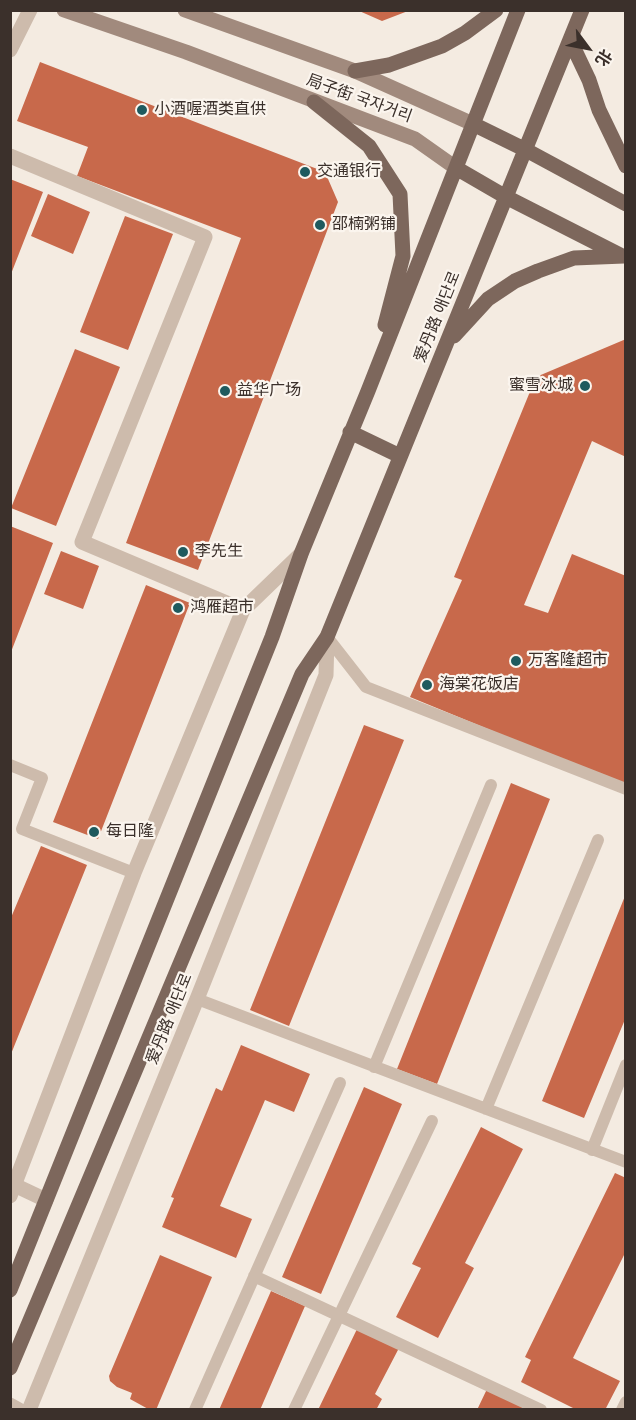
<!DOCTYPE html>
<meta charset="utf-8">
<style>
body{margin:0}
#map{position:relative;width:636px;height:1420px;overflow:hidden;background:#f4ebe1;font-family:"Varela Round","Noto Sans SC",sans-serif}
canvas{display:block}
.frame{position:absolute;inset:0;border:12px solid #3b302b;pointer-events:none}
.north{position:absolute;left:558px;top:18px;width:60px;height:60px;-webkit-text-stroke:4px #fbf5ee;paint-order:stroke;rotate:122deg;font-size:16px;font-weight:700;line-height:24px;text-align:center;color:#3b302b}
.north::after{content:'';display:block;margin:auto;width:21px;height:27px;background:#3b302b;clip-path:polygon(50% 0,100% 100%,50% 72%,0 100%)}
</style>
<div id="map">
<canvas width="636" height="1420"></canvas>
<div class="frame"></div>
<div class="north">北</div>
</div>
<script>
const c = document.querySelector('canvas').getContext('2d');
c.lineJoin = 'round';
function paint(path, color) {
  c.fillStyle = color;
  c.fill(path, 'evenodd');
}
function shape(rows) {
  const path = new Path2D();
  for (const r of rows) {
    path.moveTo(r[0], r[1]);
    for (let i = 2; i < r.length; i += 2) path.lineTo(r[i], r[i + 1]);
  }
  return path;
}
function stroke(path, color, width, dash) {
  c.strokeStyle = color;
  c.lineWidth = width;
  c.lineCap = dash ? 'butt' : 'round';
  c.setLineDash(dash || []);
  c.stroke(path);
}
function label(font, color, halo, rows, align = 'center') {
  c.font = font + ' "Varela Round","Noto Sans SC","Noto Sans KR",sans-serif';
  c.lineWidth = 4.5;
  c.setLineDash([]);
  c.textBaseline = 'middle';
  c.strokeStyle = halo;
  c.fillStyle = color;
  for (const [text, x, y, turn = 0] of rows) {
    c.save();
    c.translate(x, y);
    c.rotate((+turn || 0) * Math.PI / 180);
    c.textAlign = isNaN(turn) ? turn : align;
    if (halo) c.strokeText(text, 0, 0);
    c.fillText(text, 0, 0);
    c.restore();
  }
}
paint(shape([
 [357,10,408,10,408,11,382,21],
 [40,62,325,172,338,202,198,570,126,543,241,238,77,176,88,147,17,121],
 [10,179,43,192,11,274,10,273],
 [48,194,90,212,73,254,31,236],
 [125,216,173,234,128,350,80,332],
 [626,339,626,457,592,441,524,605,548,613,572,554,626,576,626,786,410,697,462,580,454,577,536,377],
 [75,349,120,367,56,526,11,508],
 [10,526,53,543,11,652,10,652],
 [61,551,99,566,83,609,44,594],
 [146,585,190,603,98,839,53,822],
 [364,725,404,740,289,1026,250,1010],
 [511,783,550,799,437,1084,397,1069],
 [41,846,87,865,11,1054,10,920],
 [625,896,626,1017,584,1118,542,1101],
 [241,1045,310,1074,294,1112,265,1100,220,1206,252,1219,236,1258,162,1227,174,1198,171,1197,216,1088,222,1091],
 [364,1087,402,1104,321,1294,282,1277],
 [481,1127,523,1149,465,1263,474,1268,438,1338,396,1317,421,1268,412,1264],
 [615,1173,626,1178,626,1251,573,1358,620,1381,605,1410,577,1410,521,1382,531,1360,525,1357],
 [160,1255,212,1277,156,1410,150,1410,130,1399,132,1393,117,1387,110,1381,109,1376],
 [271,1291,305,1306,260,1410,219,1410],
 [357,1329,399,1348,375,1394,382,1399,376,1410,318,1410],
 [487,1389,523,1407,522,1410,477,1410]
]), '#c8694b');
stroke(shape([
 [327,637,366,687,626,789],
 [10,765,42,778,22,829,134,873],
 [197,999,626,1162],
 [374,1067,491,785],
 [486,1109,598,840],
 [592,1150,626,1065],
 [254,1276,541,1410],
 [195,1410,340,1083],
 [294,1410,432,1121],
 [622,1410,626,1402]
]), '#cdbbac', 12);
stroke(shape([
 [10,50,30,10],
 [10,156,205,237,82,542,243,610],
 [10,1183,46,1200]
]), '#cdbbac', 15);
stroke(shape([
 [10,1196,134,873,243,610,301,554],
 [10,1405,19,1410],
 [29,1410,197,999,326,675,327,637]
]), '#cdbbac', 15);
stroke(shape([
 [64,10,186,52,415,139,456,168],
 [185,10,355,71,473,124]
]), '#a18a7d', 15);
stroke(shape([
 [570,40,589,80,599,110,626,166],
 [355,71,389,65,442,46,465,33,496,10],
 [314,102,369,146,400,194,403,256,385,325],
 [473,124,526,150,626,204],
 [456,168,506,197,620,255],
 [454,336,488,299,515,281,538,271,574,258,624,256],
 [350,432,400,456],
 [10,1290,272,637,301,554,368,391,518,10],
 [10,1368,302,674,327,637,582,10]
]), '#7d675c', 15);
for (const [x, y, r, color] of [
 [142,110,6,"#1f5a5e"],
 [305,172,6,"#1f5a5e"],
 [320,225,6,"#1f5a5e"],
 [585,386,6,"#1f5a5e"],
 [225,391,6,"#1f5a5e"],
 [183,552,6,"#1f5a5e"],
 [178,608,6,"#1f5a5e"],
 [516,661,6,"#1f5a5e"],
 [427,685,6,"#1f5a5e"],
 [94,832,6,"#1f5a5e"]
]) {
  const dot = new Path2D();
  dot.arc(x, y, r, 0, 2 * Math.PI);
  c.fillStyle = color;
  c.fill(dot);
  stroke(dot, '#fbf5ee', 2);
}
label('16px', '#3b302b', '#fbf5ee', [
 ["局子街 국자거리",359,99,20],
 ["爱丹路 애단로",438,317,-68],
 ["爱丹路 애단로",170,1019,-68]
]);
label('16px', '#3b302b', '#fbf5ee', [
 ["小酒喔酒类直供",154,110],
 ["交通银行",317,172],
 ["邵楠粥铺",332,225],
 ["蜜雪冰城",573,386,"right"],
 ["益华广场",237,391],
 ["李先生",195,552],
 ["鸿雁超市",190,608],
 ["万客隆超市",528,661],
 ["海棠花饭店",439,685],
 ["每日隆",106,832]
], 'left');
</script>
